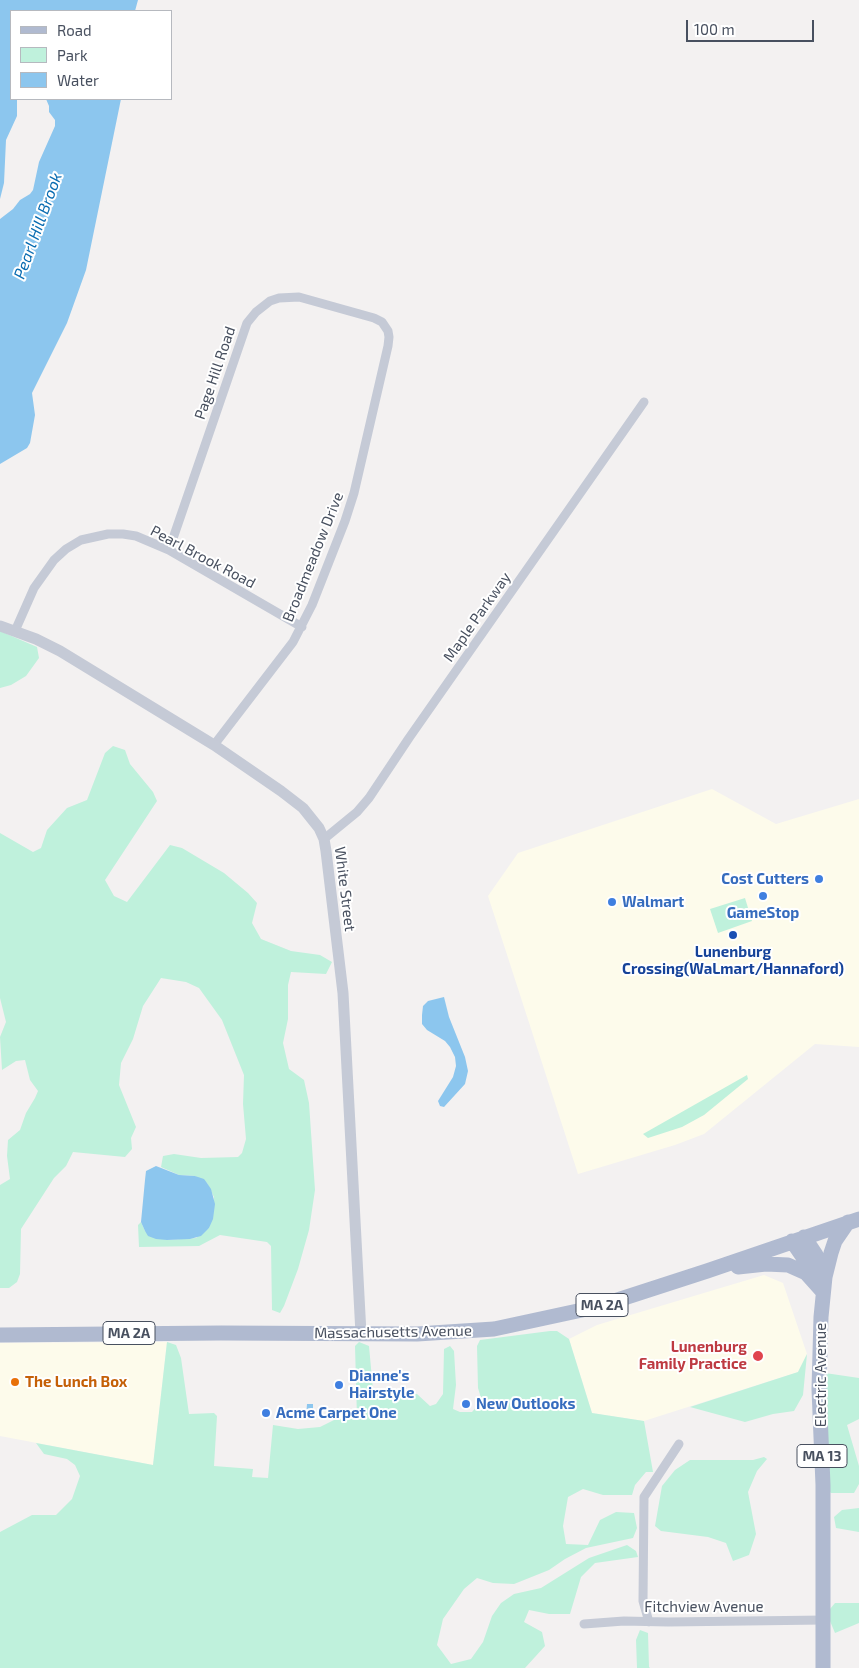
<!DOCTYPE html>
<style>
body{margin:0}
#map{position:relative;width:859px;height:1668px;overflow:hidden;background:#f3f1f1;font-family:"Exo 2",sans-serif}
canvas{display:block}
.legend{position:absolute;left:10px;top:10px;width:162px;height:90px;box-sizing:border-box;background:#fff;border:1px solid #b6b9bf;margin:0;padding:6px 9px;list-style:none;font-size:15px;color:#48505f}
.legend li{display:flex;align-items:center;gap:10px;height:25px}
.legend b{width:25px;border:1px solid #b6b9bf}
.scale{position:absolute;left:686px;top:20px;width:128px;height:22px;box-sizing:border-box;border:2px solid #48505f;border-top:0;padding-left:6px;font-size:15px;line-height:18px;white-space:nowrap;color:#48505f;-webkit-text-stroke:4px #fff;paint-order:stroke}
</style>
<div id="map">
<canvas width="859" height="1668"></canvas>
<ul class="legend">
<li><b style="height:6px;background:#b0bad0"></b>Road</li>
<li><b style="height:14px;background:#bff1dc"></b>Park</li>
<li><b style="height:14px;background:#8cc6ee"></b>Water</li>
</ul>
<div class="scale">100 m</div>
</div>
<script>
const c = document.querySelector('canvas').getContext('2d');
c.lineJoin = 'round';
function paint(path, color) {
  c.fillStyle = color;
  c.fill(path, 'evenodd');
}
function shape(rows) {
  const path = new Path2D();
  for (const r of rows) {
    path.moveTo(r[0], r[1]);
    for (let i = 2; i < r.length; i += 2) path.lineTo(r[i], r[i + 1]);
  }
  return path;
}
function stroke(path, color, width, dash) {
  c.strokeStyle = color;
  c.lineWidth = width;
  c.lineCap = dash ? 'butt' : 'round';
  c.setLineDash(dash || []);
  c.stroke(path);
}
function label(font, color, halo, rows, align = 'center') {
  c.font = font + ' "Exo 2",sans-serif';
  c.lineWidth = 4;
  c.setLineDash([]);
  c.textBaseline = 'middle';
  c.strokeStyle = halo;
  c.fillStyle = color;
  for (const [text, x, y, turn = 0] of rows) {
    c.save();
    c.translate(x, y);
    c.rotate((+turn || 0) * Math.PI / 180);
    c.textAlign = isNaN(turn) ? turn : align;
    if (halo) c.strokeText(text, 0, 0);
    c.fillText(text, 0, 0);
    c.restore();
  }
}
paint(shape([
 [712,789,776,824,859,799,859,1047,815,1044,704,1134,675,1145,578,1174,488,896,518,853],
 [764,1275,783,1283,807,1354,798,1372,644,1421,592,1413,569,1339,597,1325],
 [167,1342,153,1465,0,1436,0,1343]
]), '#fdfbeb');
paint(shape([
 [0,631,37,647,39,658,26,676,11,685,0,688],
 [113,746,125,750,130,764,153,792,157,801,105,880,114,896,127,902,170,845,182,848,224,873,248,893,257,903,252,923,261,939,291,951,320,955,332,962,326,974,291,972,288,985,288,1019,283,1043,289,1069,304,1080,309,1103,315,1190,309,1230,298,1269,284,1306,280,1313,272,1310,271,1246,267,1242,220,1235,199,1246,139,1247,138,1225,141,1222,145,1231,167,1240,196,1238,209,1228,214,1197,207,1183,195,1176,179,1175,161,1167,163,1156,174,1154,201,1158,238,1157,242,1153,246,1139,243,1104,244,1075,222,1020,199,988,186,982,161,978,143,1006,133,1039,121,1063,119,1085,136,1127,131,1138,132,1149,125,1157,73,1152,66,1166,54,1178,21,1229,20,1274,17,1282,9,1288,0,1288,0,1185,10,1179,7,1156,8,1140,20,1130,26,1113,35,1098,38,1091,30,1080,25,1060,16,1061,2,1070,0,1037,6,1022,0,998,0,833,33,852,41,848,47,830,67,808,87,800,105,753],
 [745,898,752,921,718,933,710,909],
 [747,1075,748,1079,704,1115,682,1127,648,1138,643,1134],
 [550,1331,557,1331,569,1339,592,1413,644,1421,653,1472,646,1472,635,1485,632,1495,603,1495,583,1489,568,1497,563,1526,566,1544,588,1545,600,1520,616,1512,634,1513,637,1528,633,1538,586,1548,565,1559,549,1570,514,1584,493,1583,477,1578,464,1589,443,1619,437,1645,451,1664,471,1659,483,1642,492,1616,501,1603,514,1594,541,1588,589,1558,627,1545,636,1551,638,1557,595,1563,581,1577,570,1614,549,1614,529,1610,524,1622,542,1632,545,1646,525,1668,0,1668,0,1532,32,1515,56,1515,72,1499,80,1476,75,1465,67,1459,44,1454,36,1443,153,1465,167,1342,176,1345,181,1358,189,1414,214,1413,217,1416,214,1466,253,1469,252,1477,268,1478,273,1425,298,1429,320,1427,336,1419,357,1418,355,1346,359,1342,369,1346,373,1390,389,1397,417,1394,430,1406,436,1404,443,1394,444,1349,450,1346,454,1351,456,1385,453,1409,460,1412,472,1412,479,1404,481,1398,478,1388,477,1346,480,1340],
 [807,1354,803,1395,794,1411,773,1414,745,1422,690,1407,798,1372],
 [825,1373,859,1378,859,1419,847,1425,859,1466,859,1484,854,1493,831,1493,826,1488],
 [764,1457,767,1459,757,1471,748,1492,756,1534,749,1555,733,1561,726,1543,708,1537,661,1531,655,1526,662,1486,675,1470,690,1460,753,1460],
 [859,1508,859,1532,836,1528,834,1517,842,1510],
 [835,1603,859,1603,859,1623,835,1633,830,1621,830,1609],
 [640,1630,648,1633,649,1667,650,1668,637,1668,636,1640]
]), '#bff1dc');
paint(shape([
 [0,0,138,0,135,11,11,11,11,99,17,99,17,116,6,140,4,183,0,199],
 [46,99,121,99,86,270,67,323,32,393,35,415,30,443,27,448,0,464,0,219,13,209,20,200,30,194,33,190,39,162,55,126,55,120,49,112,49,106],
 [444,997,449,1017,465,1057,468,1071,465,1084,444,1107,440,1106,438,1101,453,1077,456,1066,455,1057,450,1047,445,1041,427,1030,422,1024,422,1015,423,1006,428,1001],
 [156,1166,179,1175,195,1176,204,1179,207,1183,211,1189,215,1204,213,1219,209,1228,201,1236,190,1239,167,1240,156,1239,148,1236,145,1231,141,1222,145,1180,146,1171],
 [307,1404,313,1404,313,1417,311,1420,307,1419,306,1417]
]), '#8cc6ee');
stroke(shape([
 [169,550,247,323,256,312,270,301,279,298,299,297,374,318,382,322,388,331,389,337,388,346,354,493,345,521,312,605,293,642,214,745],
 [15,631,34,588,54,560,66,549,81,540,108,534,123,534,136,536,169,550,302,627],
 [324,839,357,812,369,798,409,738,644,402],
 [649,1622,643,1601,644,1497,679,1444],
 [584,1624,624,1621,668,1622,824,1620]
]), '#c5cad6', 9);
stroke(shape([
 [0,626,36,639,60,651,214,745,281,791,303,808,319,828,324,839,326,851,343,993,361,1334]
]), '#c5cad6', 11);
stroke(shape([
 [804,1237,816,1255,825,1277],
 [792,1241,805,1260,815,1278],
 [738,1267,766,1264,788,1265,806,1273,823,1292],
 [0,1335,221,1333,417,1334,494,1329,596,1307,707,1271,859,1219],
 [823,1668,823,1485,819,1389,821,1317,825,1277,831,1253,835,1241,848,1222]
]), '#b0bad0', 15);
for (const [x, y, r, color] of [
 [819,879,5,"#3f7fe0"],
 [763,896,5,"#3f7fe0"],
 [612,902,5,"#3f7fe0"],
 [733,935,5,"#1a4fb4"],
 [758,1356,6,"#e0444e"],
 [15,1382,5,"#e8710a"],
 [339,1385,5,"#3f7fe0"],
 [466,1404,5,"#3f7fe0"],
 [266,1413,5,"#3f7fe0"]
]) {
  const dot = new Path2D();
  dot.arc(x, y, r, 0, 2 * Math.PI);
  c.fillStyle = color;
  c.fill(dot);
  stroke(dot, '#fff', 2);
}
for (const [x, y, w] of [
 [602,1305,52],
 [129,1333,52],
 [822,1456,50]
]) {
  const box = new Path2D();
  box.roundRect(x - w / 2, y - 11.5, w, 23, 4);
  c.fillStyle = '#fff';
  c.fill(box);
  stroke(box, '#48505f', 1);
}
label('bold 14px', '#48505f', null, [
 ["MA 2A",602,1305],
 ["MA 2A",129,1333],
 ["MA 13",822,1456]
]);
label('15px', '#48505f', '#fff', [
 ["Page Hill Road",215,373,-71],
 ["Pearl Brook Road",203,557,28],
 ["Broadmeadow Drive",313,557,-68],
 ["Maple Parkway",477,617,-55],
 ["White Street",345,889,83],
 ["Massachusetts Avenue",393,1332,-1],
 ["Electric Avenue",821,1375,-90],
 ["Fitchview Avenue",704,1607]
]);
label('bold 15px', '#366cbe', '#fff', [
 ["Cost Cutters",809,879,"right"],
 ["Walmart",622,902],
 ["GameStop",763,913,"center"],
 ["Dianne's",349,1376],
 ["Hairstyle",349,1393],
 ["New Outlooks",476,1404],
 ["Acme Carpet One",276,1413]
], 'left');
label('bold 15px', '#164399', '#fff', [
 ["Lunenburg",733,952],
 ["Crossing(WaLmart/Hannaford)",733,969]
]);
label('bold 15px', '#be3a42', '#fff', [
 ["Lunenburg",747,1347],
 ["Family Practice",747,1364]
], 'right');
label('bold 15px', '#c56008', '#fff', [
 ["The Lunch Box",25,1382]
], 'left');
label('italic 16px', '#096cb1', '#fff', [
 ["Pearl Hill Brook",38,226,-70]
]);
</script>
